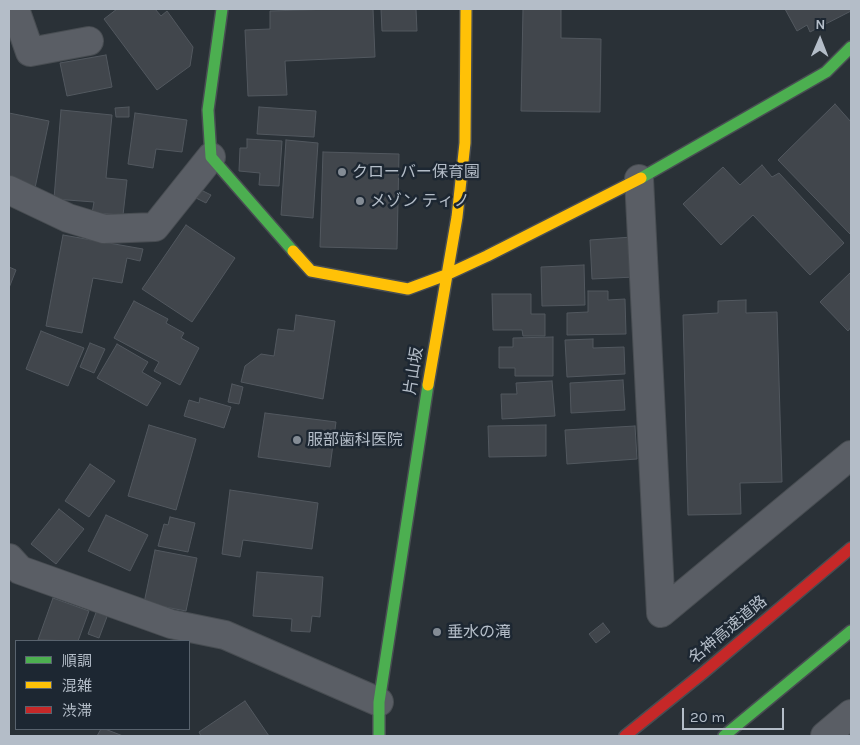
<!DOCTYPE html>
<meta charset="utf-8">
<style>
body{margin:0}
#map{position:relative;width:860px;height:745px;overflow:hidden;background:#2a3137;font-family:Karla,"Noto Sans JP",sans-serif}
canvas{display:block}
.frame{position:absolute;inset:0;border:10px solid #b4bdc8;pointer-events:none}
.legend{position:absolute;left:15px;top:640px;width:175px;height:90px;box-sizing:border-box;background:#1d2732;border:1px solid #59636e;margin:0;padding:6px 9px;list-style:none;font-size:15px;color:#b4bdc8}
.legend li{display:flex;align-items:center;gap:10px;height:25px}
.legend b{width:25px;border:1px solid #59636e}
.north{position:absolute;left:795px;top:15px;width:50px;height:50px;-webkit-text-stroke:4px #1d2732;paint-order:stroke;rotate:1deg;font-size:14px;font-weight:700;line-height:20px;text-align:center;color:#b4bdc8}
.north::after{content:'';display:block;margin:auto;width:18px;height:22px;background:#b4bdc8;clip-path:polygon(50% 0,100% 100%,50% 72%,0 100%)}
.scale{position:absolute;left:682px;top:708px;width:102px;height:22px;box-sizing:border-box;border:2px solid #b4bdc8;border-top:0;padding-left:6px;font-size:15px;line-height:18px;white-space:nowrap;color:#b4bdc8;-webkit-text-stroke:4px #1d2732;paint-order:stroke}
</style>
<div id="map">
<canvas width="860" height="745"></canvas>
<div class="frame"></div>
<ul class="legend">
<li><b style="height:6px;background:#4caf50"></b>順調</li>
<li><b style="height:6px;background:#ffc107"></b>混雑</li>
<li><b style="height:6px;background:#c62828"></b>渋滞</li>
</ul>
<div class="north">N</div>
<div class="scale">20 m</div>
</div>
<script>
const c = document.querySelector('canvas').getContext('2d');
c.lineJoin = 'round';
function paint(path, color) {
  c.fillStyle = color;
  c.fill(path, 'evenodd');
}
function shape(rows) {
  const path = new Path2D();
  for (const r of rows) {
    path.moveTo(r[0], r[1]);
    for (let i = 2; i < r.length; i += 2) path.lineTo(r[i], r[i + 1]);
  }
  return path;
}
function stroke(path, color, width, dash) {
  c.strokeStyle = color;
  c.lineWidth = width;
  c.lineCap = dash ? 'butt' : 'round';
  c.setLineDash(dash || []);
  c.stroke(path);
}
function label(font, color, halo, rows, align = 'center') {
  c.font = font + ' Karla,"Noto Sans JP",sans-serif';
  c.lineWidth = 5;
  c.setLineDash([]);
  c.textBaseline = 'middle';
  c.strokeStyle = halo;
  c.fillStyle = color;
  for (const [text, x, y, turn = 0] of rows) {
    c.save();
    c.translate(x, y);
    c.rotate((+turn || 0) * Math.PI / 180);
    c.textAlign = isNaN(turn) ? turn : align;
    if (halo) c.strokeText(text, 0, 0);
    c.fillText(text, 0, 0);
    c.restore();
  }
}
const building = shape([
 [117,9,155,9,161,16,167,11,193,47,190,66,157,90,104,19,117,9],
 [333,9,373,9,375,57,285,61,287,95,248,96,245,30,270,29,270,11,333,9],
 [381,9,416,9,417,31,382,31,381,9],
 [523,9,561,9,561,38,601,39,600,112,521,111,523,9],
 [785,9,851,9,851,11,810,32,807,25,797,31,785,9],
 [106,55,112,87,67,96,60,63,106,55],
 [835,104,851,122,851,235,778,160,835,104],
 [129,107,129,117,116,117,115,108,129,107],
 [259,107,316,111,314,137,257,134,259,107],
 [61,110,112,115,106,178,127,180,123,215,92,213,94,202,54,199,61,110],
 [9,113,49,121,35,188,9,182,9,113],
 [135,113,187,120,182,152,156,149,153,168,128,164,135,113],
 [247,139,282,141,279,186,259,185,260,173,239,171,240,148,247,148,247,139],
 [286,140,318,143,313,218,281,215,286,140],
 [323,152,399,154,397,249,320,247,323,152],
 [762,165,772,177,779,173,844,243,810,275,753,215,721,245,683,204,723,167,740,185,762,165],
 [201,190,211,195,206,203,196,198,201,190],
 [186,225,235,258,192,322,142,289,186,225],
 [63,235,143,249,140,261,127,258,122,283,93,278,82,333,46,326,63,235],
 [632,237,635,277,592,279,590,240,632,237],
 [584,265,585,305,542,306,541,267,584,265],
 [9,267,16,270,9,288,9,267],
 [851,272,851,327,848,331,820,302,851,272],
 [588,291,608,291,608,300,625,299,626,334,567,335,567,313,588,312,588,291],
 [492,294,531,294,531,314,545,314,545,336,523,336,522,330,493,330,492,294],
 [746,300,746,313,777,312,782,482,740,483,741,514,688,515,683,315,718,313,718,301,746,300],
 [134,301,168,319,166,323,184,333,181,338,199,348,180,385,154,371,159,362,114,338,134,301],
 [296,315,335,321,323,399,241,382,245,366,261,354,274,356,278,329,294,331,296,315],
 [41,331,84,348,68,386,26,369,41,331],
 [553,337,553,376,515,376,515,368,499,368,499,347,513,347,513,338,553,337],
 [593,339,593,348,624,347,625,374,567,377,565,340,593,339],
 [90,343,105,349,94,373,80,367,90,343],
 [117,344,148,362,142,372,161,383,147,406,97,378,117,344],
 [623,380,625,410,571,413,570,383,623,380],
 [552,381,555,416,502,419,501,394,517,394,516,383,552,381],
 [232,384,243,387,239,404,228,402,232,384],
 [200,398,231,407,224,428,184,416,189,400,199,403,200,398],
 [265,413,336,422,330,467,258,457,265,413],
 [149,425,196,439,176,510,128,496,149,425],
 [546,425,546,456,489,457,488,426,546,425],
 [635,426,637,459,567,464,565,430,635,426],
 [90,464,115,481,89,517,65,501,90,464],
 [230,490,318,503,312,549,243,540,240,557,222,554,230,490],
 [59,509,84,529,56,564,31,544,59,509],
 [106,515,148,535,130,571,88,551,106,515],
 [170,517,195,523,188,552,158,546,164,524,168,525,170,517],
 [155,550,197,558,186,611,144,603,155,550],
 [257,572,323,577,320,617,312,616,310,632,291,631,292,619,253,616,257,572],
 [53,598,89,611,78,641,38,640,53,598],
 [97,610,108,614,99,638,88,634,97,610],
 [603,623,610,632,596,643,589,634,603,623],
 [245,701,269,736,201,736,199,732,245,701],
 [101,729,105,729,123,736,97,736,101,729]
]);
paint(building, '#41464c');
stroke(building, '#52585f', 1);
const street = shape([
 [15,9,30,52,89,41],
 [639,179,661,613,851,455],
 [9,190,68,218,104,229,155,227,211,157],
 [9,558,20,570,171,624,225,635,379,702],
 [825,736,851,714]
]);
const fast = shape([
 [222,9,208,110,211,157,293,251],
 [641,178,826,72,851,47],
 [379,736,379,702,428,385],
 [724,736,851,631]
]);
const slow = shape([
 [293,251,311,271,408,289,446,275,487,256,641,178],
 [428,385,457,217,465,143,466,9]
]);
const jam = shape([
 [625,736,703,673,851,548]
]);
stroke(street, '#484d52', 30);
stroke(fast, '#484d52', 14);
stroke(slow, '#484d52', 14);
stroke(jam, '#484d52', 14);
stroke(street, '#5a5e65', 28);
stroke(fast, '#4caf50', 11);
stroke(slow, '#ffc107', 11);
stroke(jam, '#c62828', 11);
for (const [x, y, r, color] of [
 [342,172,5,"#848c95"],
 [360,201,5,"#848c95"],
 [297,440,5,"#848c95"],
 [437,632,5,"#848c95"]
]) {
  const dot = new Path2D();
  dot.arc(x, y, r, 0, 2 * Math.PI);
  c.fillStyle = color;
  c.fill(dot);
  stroke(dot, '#1d2732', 2);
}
label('16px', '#b4bdc8', '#1d2732', [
 ["クローバー保育園",352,172],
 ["メゾン ティノ",370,201],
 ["服部歯科医院",307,440],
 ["垂水の滝",447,632]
], 'left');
label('16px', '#b4bdc8', '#1d2732', [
 ["片山坂",414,371,-81],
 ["名神高速道路",728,630,-40]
]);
</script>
